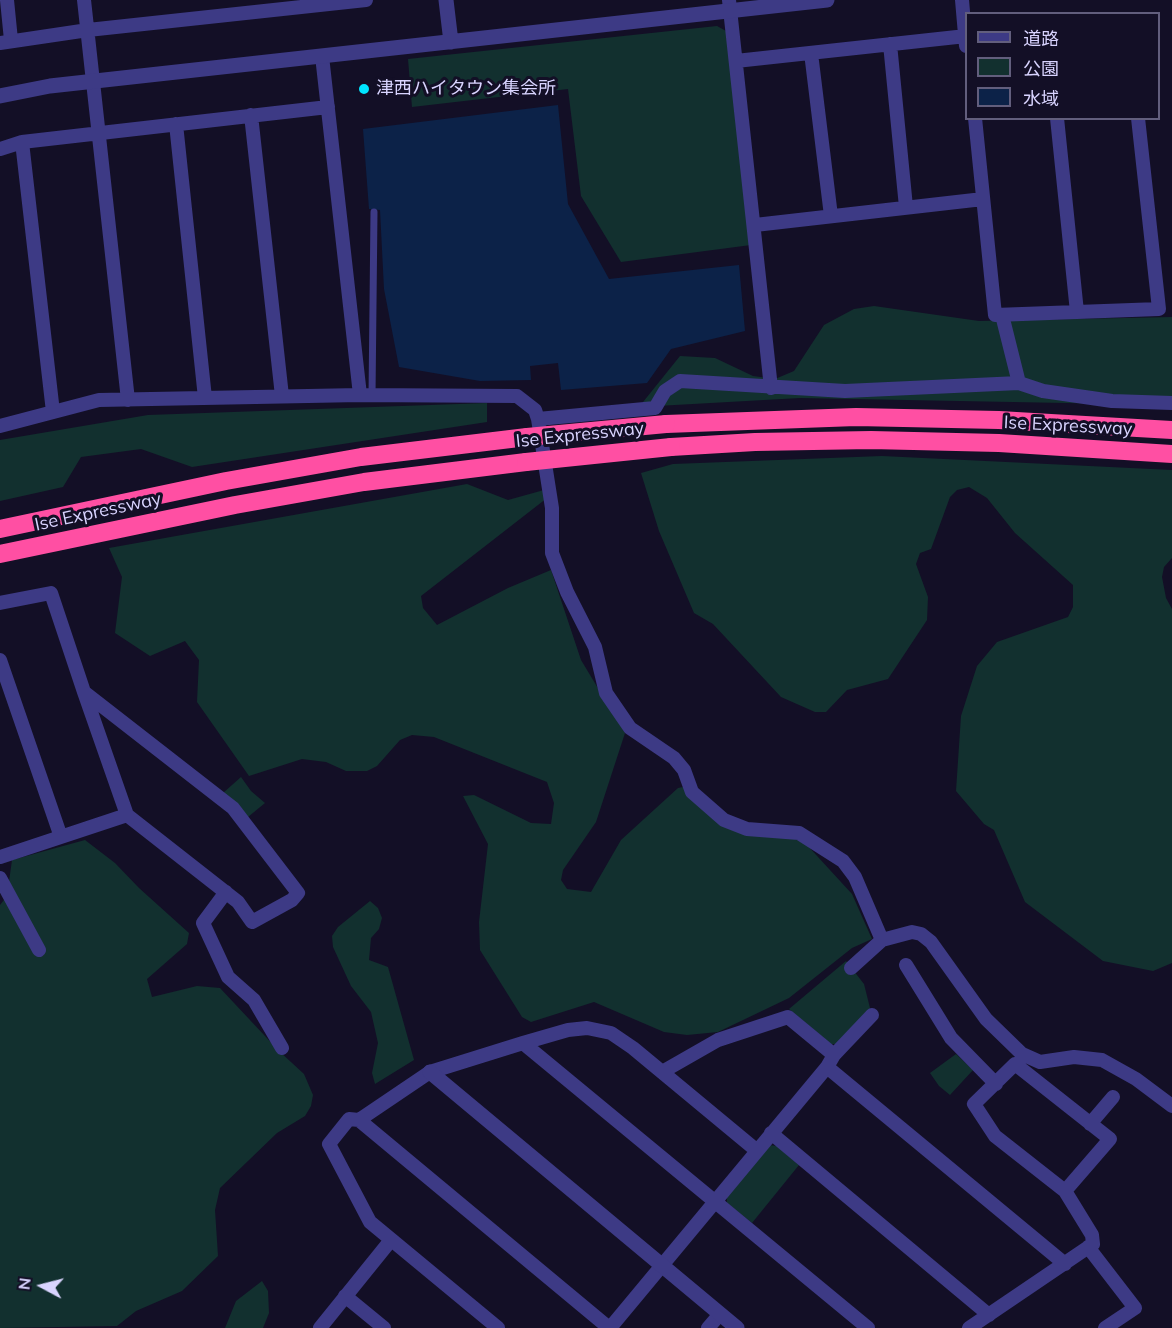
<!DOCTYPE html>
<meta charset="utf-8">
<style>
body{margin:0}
#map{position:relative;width:1172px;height:1328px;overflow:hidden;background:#130f26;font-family:Mulish,"Noto Sans JP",sans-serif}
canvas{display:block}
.legend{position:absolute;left:965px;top:12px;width:195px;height:108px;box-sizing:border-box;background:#130f26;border:2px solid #625e7d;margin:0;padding:8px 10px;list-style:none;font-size:18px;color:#d9d4ff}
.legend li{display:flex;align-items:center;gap:12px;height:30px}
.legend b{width:30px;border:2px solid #625e7d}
.north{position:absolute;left:12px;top:1256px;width:60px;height:60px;-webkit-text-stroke:4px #130f26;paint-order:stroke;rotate:277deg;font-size:16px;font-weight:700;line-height:24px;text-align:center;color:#d9d4ff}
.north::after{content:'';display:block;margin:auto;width:21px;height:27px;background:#d9d4ff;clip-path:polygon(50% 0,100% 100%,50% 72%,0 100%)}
</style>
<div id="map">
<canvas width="1172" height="1328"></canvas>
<ul class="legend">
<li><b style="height:8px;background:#3d3a85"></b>道路</li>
<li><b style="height:16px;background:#12302f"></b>公園</li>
<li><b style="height:16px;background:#0c2248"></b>水域</li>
</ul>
<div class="north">N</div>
</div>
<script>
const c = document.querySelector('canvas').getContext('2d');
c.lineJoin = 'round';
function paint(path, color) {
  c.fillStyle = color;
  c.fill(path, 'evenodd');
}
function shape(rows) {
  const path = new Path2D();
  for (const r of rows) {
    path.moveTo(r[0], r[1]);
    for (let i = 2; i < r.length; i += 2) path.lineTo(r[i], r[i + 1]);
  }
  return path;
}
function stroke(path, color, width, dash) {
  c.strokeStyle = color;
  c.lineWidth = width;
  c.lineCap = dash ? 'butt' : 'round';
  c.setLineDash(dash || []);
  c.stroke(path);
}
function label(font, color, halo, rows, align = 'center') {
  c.font = font + ' Mulish,"Noto Sans JP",sans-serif';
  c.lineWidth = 6;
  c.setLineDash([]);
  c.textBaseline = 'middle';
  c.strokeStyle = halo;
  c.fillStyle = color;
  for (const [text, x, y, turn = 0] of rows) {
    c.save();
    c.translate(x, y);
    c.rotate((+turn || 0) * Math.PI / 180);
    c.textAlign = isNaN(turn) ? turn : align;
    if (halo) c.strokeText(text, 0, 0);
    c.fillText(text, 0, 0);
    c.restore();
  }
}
paint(shape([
 [717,26,726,31,751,245,621,262,581,196,568,89,412,107,408,59],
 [874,306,979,321,1172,317,1172,405,800,398,639,407,680,356,715,358,753,376,775,379,794,371,824,325,854,309],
 [487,403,487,422,192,467,141,449,81,457,63,487,0,501,0,440,148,415],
 [882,456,1172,470,1172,558,1164,567,1162,577,1166,598,1172,609,1172,963,1153,971,1103,961,1025,902,994,830,984,824,956,791,961,716,977,666,997,642,1068,617,1073,607,1073,585,1015,533,987,498,969,487,957,490,950,497,931,549,920,553,916,564,928,597,927,620,888,679,847,690,826,712,815,712,781,697,713,624,694,613,659,531,641,473,673,464],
 [467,484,508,500,544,490,547,498,421,596,423,608,437,625,508,588,551,570,581,660,625,733,596,822,563,870,561,880,567,889,591,892,621,840,678,788,683,787,711,815,788,835,807,845,852,894,872,939,852,948,789,998,718,1032,687,1035,664,1032,594,1002,531,1022,522,1017,480,950,479,922,488,844,463,796,474,795,531,823,551,824,554,803,547,782,434,737,412,735,400,740,377,766,367,771,346,771,326,762,302,759,249,776,197,702,199,660,185,641,150,656,115,633,122,577,109,548],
 [241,777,251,791,265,803,248,817,223,793],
 [85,840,115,863,139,888,189,933,187,944,147,979,152,997,197,986,220,988,279,1051,304,1074,313,1095,311,1106,305,1116,277,1133,220,1188,215,1210,218,1256,182,1291,136,1311,117,1326,0,1328,0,905,7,896,12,860],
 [370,901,378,908,382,918,379,929,371,938,369,960,388,967,414,1060,375,1084,372,1073,378,1043,371,1012,351,986,333,947,332,936,338,927],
 [846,961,864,984,870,1008,836,1044,831,1044,789,1009],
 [956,1054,973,1070,950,1095,939,1086,930,1073],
 [769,1145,777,1146,799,1165,752,1223,727,1203,727,1197],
 [262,1281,268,1291,269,1313,263,1328,225,1328,236,1301]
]), '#12302f');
paint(shape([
 [558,105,568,204,609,279,739,265,745,331,671,349,647,383,561,390,558,363,530,366,531,380,480,381,399,367,384,289,380,210,369,209,363,129]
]), '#0c2248');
stroke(shape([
 [372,396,374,212]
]), '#3d3a85', 7);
stroke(shape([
 [7,0,11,40],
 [84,0,128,400],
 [729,0,771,388],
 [962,0,966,46],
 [0,43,88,30,366,0],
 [890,44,906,207],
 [811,53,831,216],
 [736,61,966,36],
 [251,115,282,396],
 [975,118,995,315,1159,309,1138,118],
 [1057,118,1077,312],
 [176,124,205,398],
 [22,142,53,412],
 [0,149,22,142,328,107],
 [755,225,983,199],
 [1002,315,1019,383],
 [360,395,517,396,535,410,538,419,655,408,665,391,680,381,845,391,1019,383,1043,391,1112,401,1172,403],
 [538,419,552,508,552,553,567,592,595,647,606,693,630,728,674,758,684,770,692,792,724,820,747,829,799,833,843,861,855,877,882,940,912,932,921,934,931,942,986,1019,1022,1054,1040,1062,1074,1057,1102,1060,1136,1079,1172,1106],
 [0,426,99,400,360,395,322,56],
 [0,603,51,593,84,692,127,815,238,902,252,922,292,900,298,893,233,808,84,692],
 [0,660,61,837],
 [0,857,127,815],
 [0,878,39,950],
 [226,892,203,923,228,977,254,1000,282,1048],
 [906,965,951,1038,996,1084],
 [851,968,882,940],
 [523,1043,868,1328],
 [834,1055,872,1015],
 [827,1067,1065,1264],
 [359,1120,430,1072,523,1043,568,1030,587,1028,611,1033,633,1048,756,1150],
 [1090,1124,1113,1097],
 [771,1133,989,1315],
 [1088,1247,1135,1308,1105,1328],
 [345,1296,384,1328],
 [320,1328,391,1240],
 [498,1328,370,1222,329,1144,349,1119,359,1120,609,1328],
 [610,1328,827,1067,834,1055,788,1017,718,1040,662,1072],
 [708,1328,720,1314],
 [969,1328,1093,1244,1092,1235,1065,1191,1110,1139,1015,1064,974,1104,995,1136,1065,1191]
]), '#3d3a85', 14);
stroke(shape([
 [446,0,451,42],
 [0,96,50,86,827,0],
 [430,1072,737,1328]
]), '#3d3a85', 15);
stroke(shape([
 [666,424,856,417,999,420,1172,430],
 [671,447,755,442,871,440,999,443,1172,454],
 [0,529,226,481,361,457,527,437],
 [0,554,235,505,364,482,526,462]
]), '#ff4fa3', 18);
stroke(shape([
 [527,437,666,424],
 [526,462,671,447]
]), '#ff4fa3', 18);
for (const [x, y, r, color] of [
 [364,89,6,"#00e5ff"]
]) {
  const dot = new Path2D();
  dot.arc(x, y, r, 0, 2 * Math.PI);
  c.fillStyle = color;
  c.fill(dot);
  stroke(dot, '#130f26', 2);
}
label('18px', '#d9d4ff', '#130f26', [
 ["津西ハイタウン集会所",376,89]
], 'left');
label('18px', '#d9d4ff', '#130f26', [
 ["Ise Expressway",1068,426,3],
 ["Ise Expressway",580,435,-6],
 ["Ise Expressway",98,512,-12]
]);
</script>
